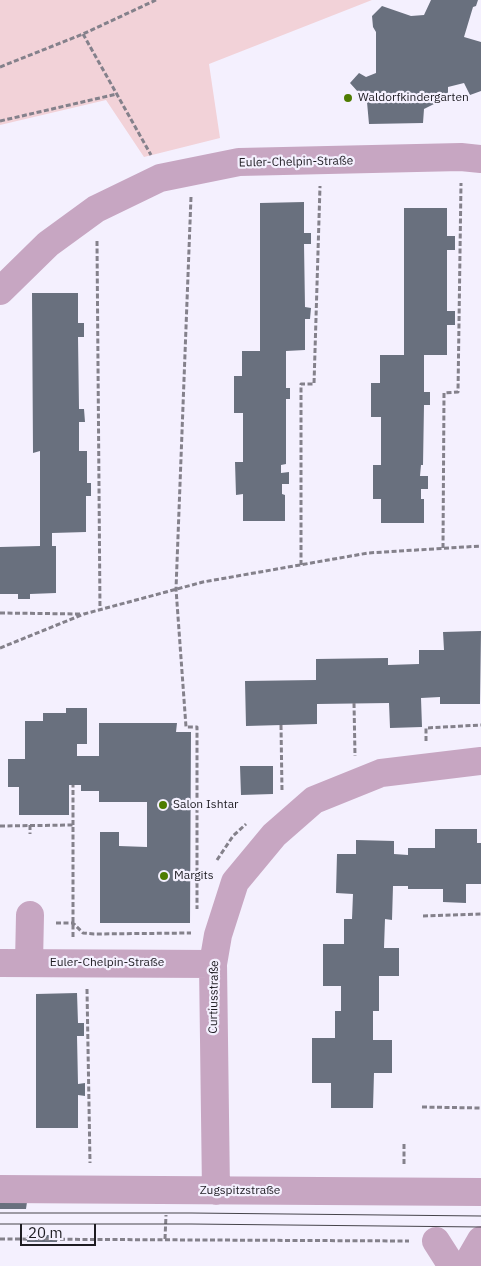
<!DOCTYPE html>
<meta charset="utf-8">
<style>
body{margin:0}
#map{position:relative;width:481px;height:1266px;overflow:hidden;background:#f4f0fe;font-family:"IBM Plex Sans",sans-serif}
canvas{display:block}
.scale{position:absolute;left:20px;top:1224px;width:76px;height:22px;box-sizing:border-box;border:2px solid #1e1c22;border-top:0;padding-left:6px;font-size:15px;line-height:18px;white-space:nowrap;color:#1e1c22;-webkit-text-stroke:4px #f4f0fe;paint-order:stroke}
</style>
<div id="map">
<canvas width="481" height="1266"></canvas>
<div class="scale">20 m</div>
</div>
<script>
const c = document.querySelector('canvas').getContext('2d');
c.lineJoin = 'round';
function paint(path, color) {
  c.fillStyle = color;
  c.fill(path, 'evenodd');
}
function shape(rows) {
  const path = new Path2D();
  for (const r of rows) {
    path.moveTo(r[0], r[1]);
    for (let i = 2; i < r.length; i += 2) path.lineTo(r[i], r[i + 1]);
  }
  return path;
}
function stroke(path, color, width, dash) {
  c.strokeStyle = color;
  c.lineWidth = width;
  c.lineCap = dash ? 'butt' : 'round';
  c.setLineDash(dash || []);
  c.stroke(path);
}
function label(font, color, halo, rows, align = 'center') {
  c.font = font + ' "IBM Plex Sans",sans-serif';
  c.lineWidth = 4.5;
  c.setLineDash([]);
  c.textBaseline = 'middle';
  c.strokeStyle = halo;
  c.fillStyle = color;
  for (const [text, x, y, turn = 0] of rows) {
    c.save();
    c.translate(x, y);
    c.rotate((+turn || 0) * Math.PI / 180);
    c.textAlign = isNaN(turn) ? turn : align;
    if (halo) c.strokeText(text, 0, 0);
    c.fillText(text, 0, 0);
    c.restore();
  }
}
paint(shape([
 [0,0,372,0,209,64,220,138,144,157,106,100,0,125]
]), '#f2d2d8');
paint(shape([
 [431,0,478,0,476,6,473,7,464,37,481,42,481,91,470,95,464,83,448,87,448,97,424,109,423,123,369,124,367,102,350,83,359,73,366,77,376,73,376,32,373,27,372,16,382,6,411,16,424,15],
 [304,202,304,233,311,233,311,244,304,244,305,307,311,308,310,319,305,319,305,350,286,351,286,388,290,388,290,399,286,399,286,464,281,465,281,473,289,472,289,484,282,484,282,494,285,495,285,521,243,521,243,494,236,495,235,462,243,462,243,413,234,413,234,376,242,376,242,351,260,351,260,203],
 [404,208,447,208,447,236,455,236,455,250,447,250,447,311,455,311,455,325,447,325,447,355,424,355,424,392,430,392,430,405,424,405,423,465,421,465,420,476,428,476,428,489,421,489,421,499,424,499,424,523,381,523,381,499,373,499,373,465,381,465,381,417,371,417,371,383,380,383,380,355,404,355],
 [32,293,78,293,78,323,84,323,84,337,78,337,79,409,84,409,85,422,79,422,79,451,87,451,87,483,91,483,91,496,86,496,86,532,52,533,52,546,56,546,56,593,30,594,30,599,18,599,18,594,0,594,0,547,40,546,40,451,33,453],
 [481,631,480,704,440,704,440,697,421,698,422,727,390,728,389,703,317,704,317,724,246,726,245,681,316,680,316,659,388,658,388,665,419,664,419,650,444,650,443,632],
 [66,708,87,708,87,744,77,744,77,756,99,756,99,723,177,723,176,732,191,732,190,923,100,923,100,832,119,832,119,846,147,847,147,802,99,802,99,791,81,791,81,785,69,785,69,815,19,815,19,787,8,787,8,759,25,759,25,721,43,721,43,713,66,713],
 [240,766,273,766,273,794,241,795],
 [435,829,477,829,477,843,481,843,481,884,466,884,466,903,443,902,443,889,408,889,408,886,393,886,392,920,385,919,384,948,399,948,399,976,379,976,379,1011,373,1011,373,1040,392,1040,392,1073,374,1073,373,1108,331,1108,331,1083,312,1083,312,1038,335,1038,335,1011,341,1011,341,986,323,986,323,944,344,944,344,919,352,919,353,894,336,893,337,854,356,854,356,840,394,841,394,854,408,855,408,848,435,848],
 [77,993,78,1023,84,1023,84,1036,77,1036,78,1084,85,1083,85,1096,78,1095,78,1128,36,1128,36,994],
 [0,1202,27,1202,26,1209,0,1209],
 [27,1235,57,1235,57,1242,27,1242]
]), '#69707e');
stroke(shape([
 [83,34,151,155],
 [0,67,83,34,156,0],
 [0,121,117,94],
 [191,197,176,589,186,727,197,727,197,909],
 [97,241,100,610],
 [443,548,444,393,458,392,461,183],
 [301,565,301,384,314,384,320,186],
 [0,613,81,614],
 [0,648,84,614,203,582,368,553,481,546],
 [354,703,355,756],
 [281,725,282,791],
 [426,741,426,728,481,725],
 [30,825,30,834],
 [73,825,73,785],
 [0,826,73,825,73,938],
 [217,860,233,836,246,824],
 [423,916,481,914],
 [56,923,73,923,83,933,94,934,191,933],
 [87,989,90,1163],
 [422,1107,481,1108],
 [404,1164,404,1143],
 [0,1239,409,1241],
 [165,1239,166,1215]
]), '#84818b', 3, [5, 2.5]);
stroke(shape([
 [0,291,48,244,96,209,160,178,239,162,461,157,481,159],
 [0,963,213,964],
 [29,963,30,915],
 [0,1189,481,1192],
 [216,1191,213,964,218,935,235,882,274,835,314,800,381,773,481,761],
 [436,1241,452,1266],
 [466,1266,481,1240]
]), '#c7a6c2', 28);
stroke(shape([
 [0,1213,191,1213,481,1216],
 [0,1224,191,1224,481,1227]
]), '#46444b', 1);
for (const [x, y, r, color] of [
 [348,98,5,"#4e7c01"],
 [163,805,5,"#4e7c01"],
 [164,876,5,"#4e7c01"]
]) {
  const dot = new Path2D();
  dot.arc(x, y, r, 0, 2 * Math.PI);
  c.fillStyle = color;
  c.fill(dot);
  stroke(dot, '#f4f0fe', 2);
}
label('12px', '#1e1c22', '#f4f0fe', [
 ["Waldorfkindergarten",358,98],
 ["Salon Ishtar",173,805],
 ["Margits",174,876]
], 'left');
label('12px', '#1e1c22', '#f4f0fe', [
 ["Euler-Chelpin-Straße",296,162,-1],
 ["Euler-Chelpin-Straße",107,963],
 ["Curtiusstraße",214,997,-89],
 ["Zugspitzstraße",240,1191]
]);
</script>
